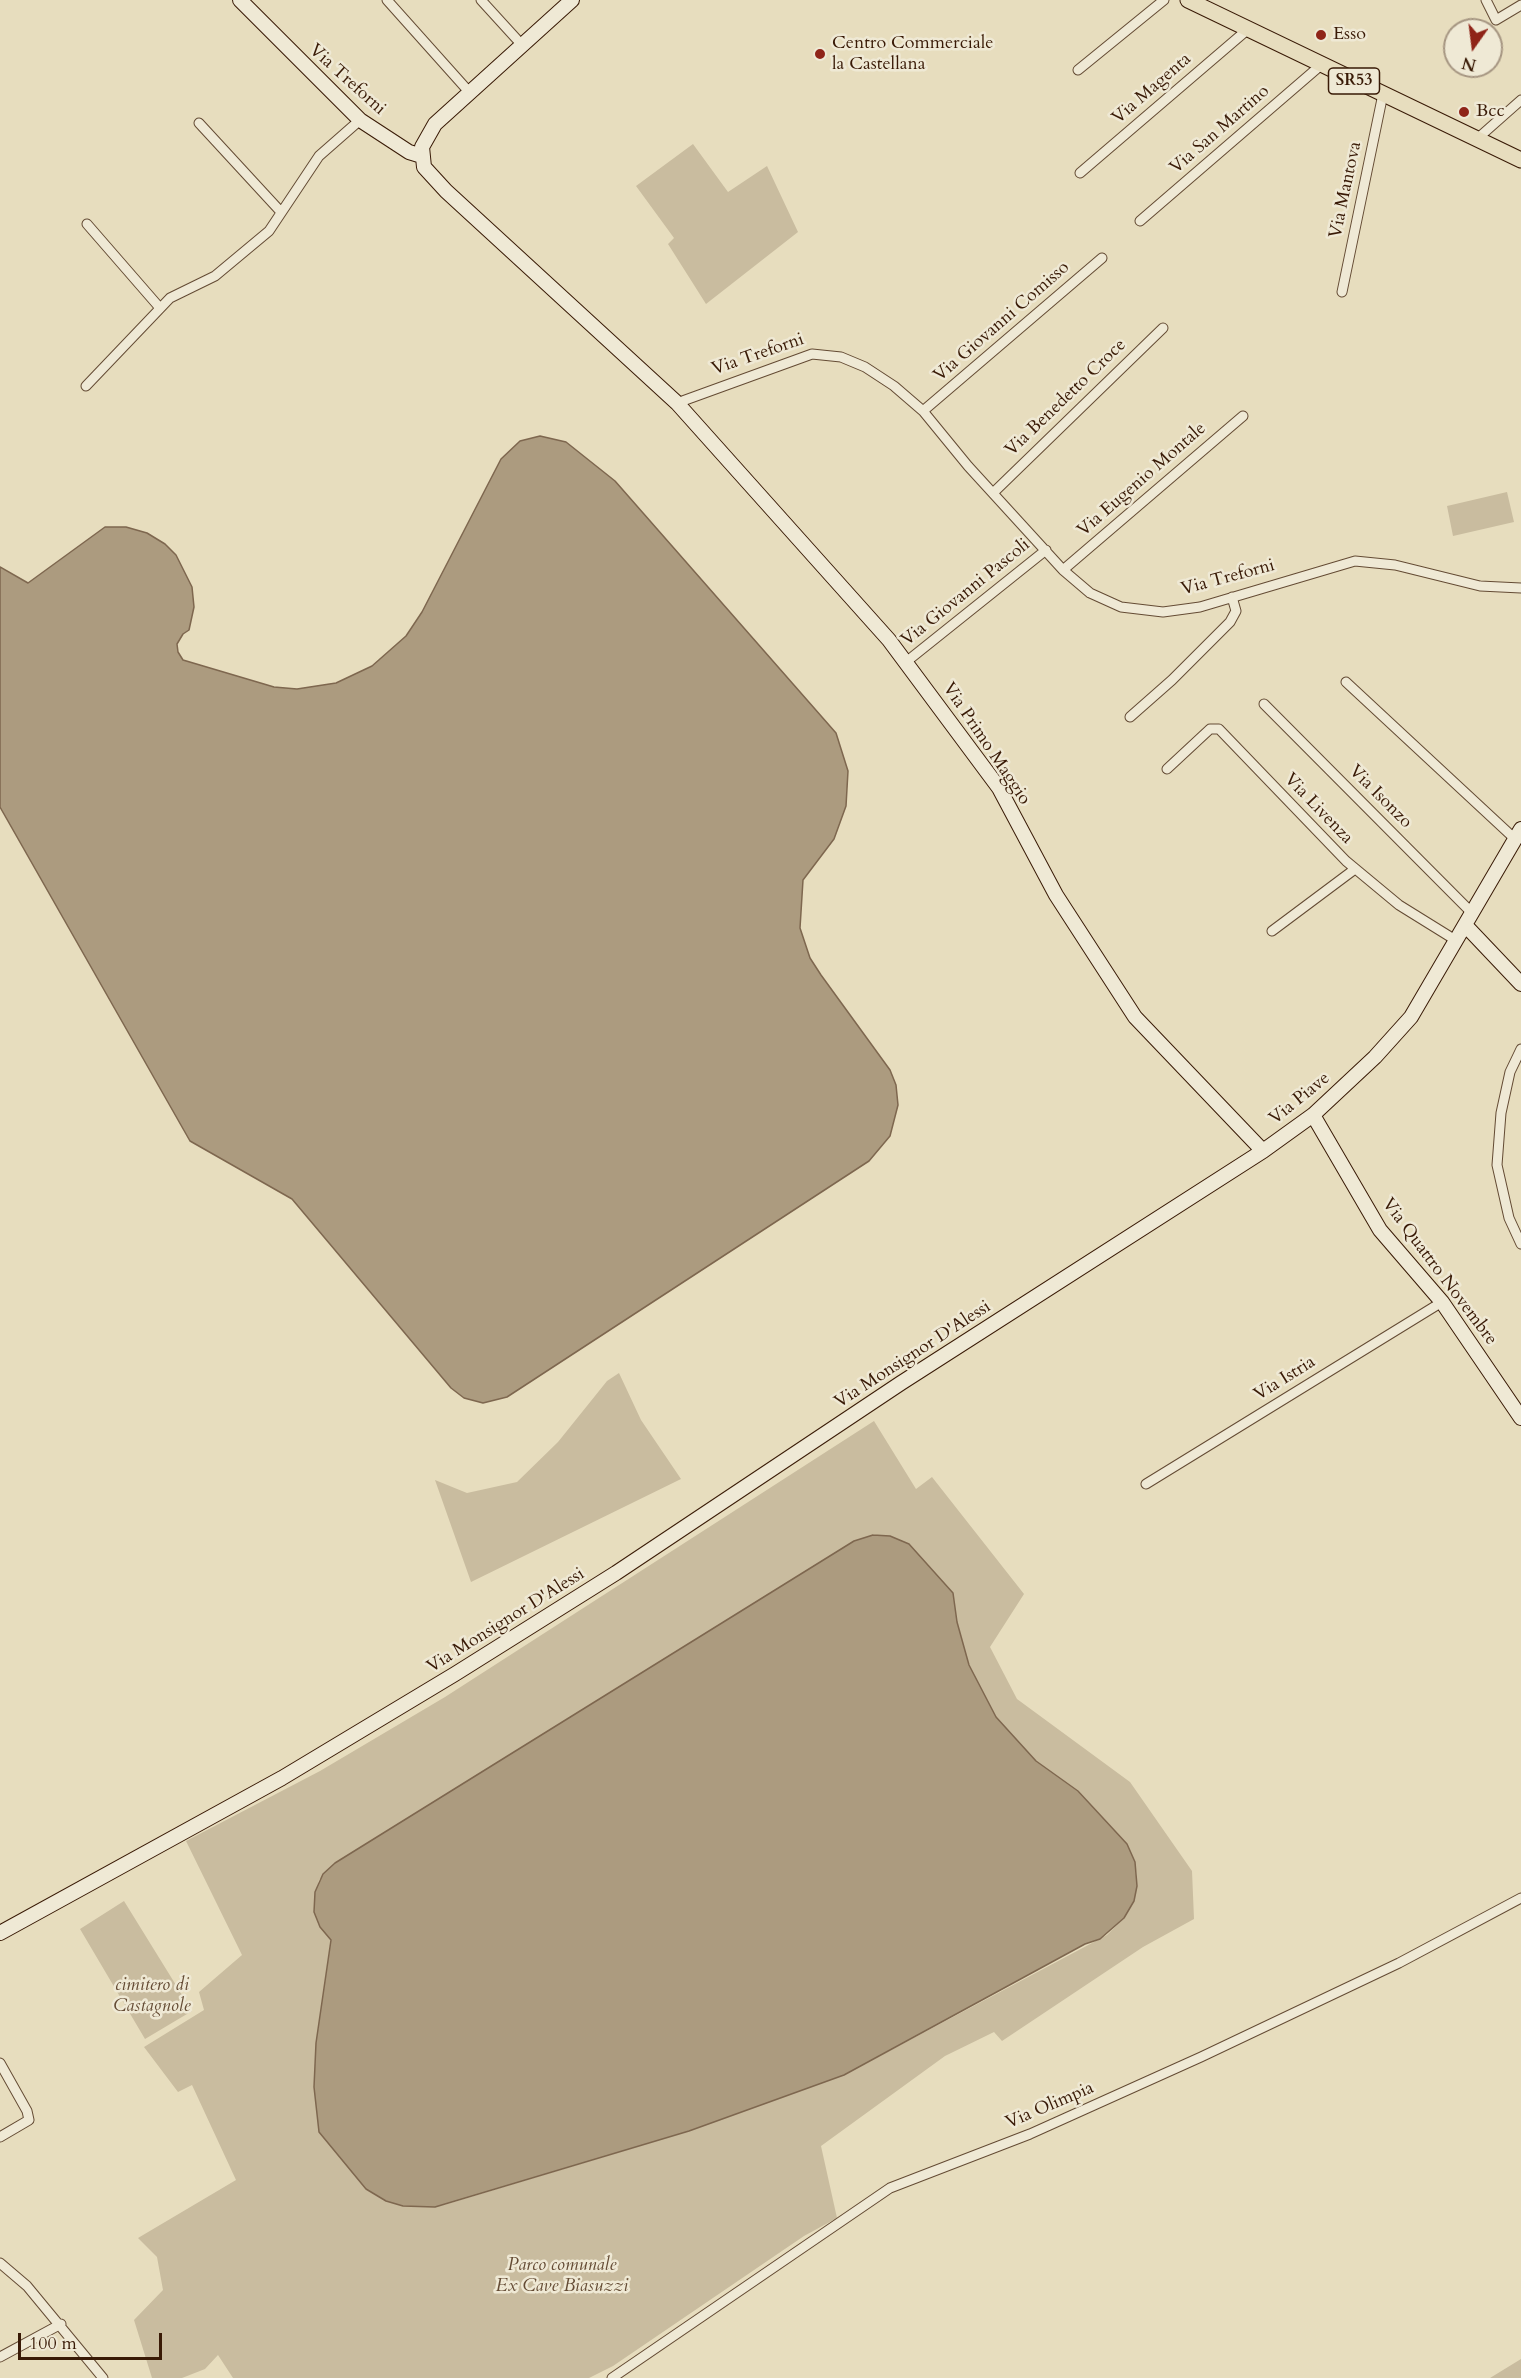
<!DOCTYPE html>
<style>
body{margin:0}
#map{position:relative;width:1521px;height:2378px;overflow:hidden;background:#e7ddbe;font-family:Cardo,serif}
canvas{display:block}
.north{position:absolute;left:1443px;top:18px;width:60px;height:60px;box-sizing:border-box;background:#efe9d5;border:2px solid #a69682;border-radius:50%;rotate:194deg;font-size:16px;font-weight:700;line-height:24px;text-align:center;color:#391a06}
.north::after{content:'';display:block;margin:auto;width:21px;height:27px;background:#8f2418;clip-path:polygon(50% 0,100% 100%,50% 72%,0 100%)}
.scale{position:absolute;left:18px;top:2333px;width:144px;height:27px;box-sizing:border-box;border:3px solid #391a06;border-top:0;padding-left:8px;font-size:18px;line-height:21px;white-space:nowrap;color:#391a06;-webkit-text-stroke:4px #efe9d5;paint-order:stroke}
</style>
<div id="map">
<canvas width="1521" height="2378"></canvas>
<div class="north">N</div>
<div class="scale">100 m</div>
</div>
<script>
const c = document.querySelector('canvas').getContext('2d');
c.lineJoin = 'round';
function paint(path, color) {
  c.fillStyle = color;
  c.fill(path, 'evenodd');
}
function shape(rows) {
  const path = new Path2D();
  for (const r of rows) {
    path.moveTo(r[0], r[1]);
    for (let i = 2; i < r.length; i += 2) path.lineTo(r[i], r[i + 1]);
  }
  return path;
}
function stroke(path, color, width, dash) {
  c.strokeStyle = color;
  c.lineWidth = width;
  c.lineCap = dash ? 'butt' : 'round';
  c.setLineDash(dash || []);
  c.stroke(path);
}
function label(font, color, halo, rows, align = 'center') {
  c.font = font + ' Cardo,serif';
  c.lineWidth = 5;
  c.setLineDash([]);
  c.textBaseline = 'middle';
  c.strokeStyle = halo;
  c.fillStyle = color;
  for (const [text, x, y, turn = 0] of rows) {
    c.save();
    c.translate(x, y);
    c.rotate((+turn || 0) * Math.PI / 180);
    c.textAlign = isNaN(turn) ? turn : align;
    if (halo) c.strokeText(text, 0, 0);
    c.fillText(text, 0, 0);
    c.restore();
  }
}
paint(shape([
 [693,144,728,192,767,166,798,232,706,304,668,244,674,238,636,186],
 [1507,492,1514,522,1453,536,1447,506],
 [619,1373,641,1420,681,1479,471,1582,435,1480,467,1493,517,1482,558,1442,607,1381],
 [874,1421,916,1489,932,1477,1024,1594,990,1647,1017,1699,1130,1782,1192,1871,1194,1919,1143,1947,1002,2041,994,2032,945,2056,821,2146,837,2218,804,2236,613,2366,589,2378,233,2378,218,2355,205,2369,182,2378,152,2378,134,2320,163,2290,157,2257,138,2238,236,2180,192,2085,178,2092,144,2047,204,2010,199,1992,242,1955,186,1841,320,1771,445,1697],
 [873,1535,890,1536,909,1544,953,1593,957,1622,969,1665,996,1717,1036,1761,1079,1791,1127,1844,1135,1862,1137,1878,1134,1901,1124,1918,1107,1935,844,2075,689,2131,444,2205,412,2207,386,2201,314,2087,316,2043,331,1939,320,1927,314,1912,314,1899,319,1880,333,1865,854,1541],
 [124,1901,192,2011,145,2039,80,1929],
 [1521,2359,1521,2378,1490,2378]
]), '#c9bc9f');
const water = shape([
 [540,436,566,442,615,481,836,733,848,771,846,806,834,839,803,880,800,928,810,958,821,975,890,1070,896,1085,898,1105,890,1136,869,1161,507,1397,483,1403,464,1398,451,1388,292,1199,190,1141,0,807,0,567,28,583,105,527,126,527,147,533,165,544,176,555,192,587,194,607,189,630,183,634,177,644,178,652,183,660,274,687,297,689,336,683,372,666,406,636,422,612,501,459,520,441,540,436],
 [873,1535,890,1536,909,1544,953,1593,957,1622,969,1665,996,1717,1036,1761,1078,1791,1127,1844,1135,1862,1137,1886,1134,1901,1124,1918,1100,1939,1085,1944,844,2075,689,2131,435,2207,403,2206,386,2201,366,2189,319,2132,314,2087,316,2043,331,1940,320,1927,314,1912,315,1892,323,1874,335,1863,854,1541,873,1535]
]);
paint(water, '#ac9b7f');
stroke(water, '#7e674f', 1.5);
const street = shape([
 [387,0,471,94],
 [481,0,522,45],
 [1486,0,1496,20,1521,5],
 [1078,70,1164,0],
 [199,123,281,212],
 [1477,139,1521,100],
 [1080,173,1247,30],
 [1140,221,1321,65],
 [87,224,160,308],
 [1342,292,1383,94],
 [86,386,170,298,215,276,269,231,319,156,360,120],
 [677,403,812,354,841,357,865,367,894,386,923,411,968,466,1063,570,1090,593,1121,607,1163,612,1200,607,1355,561,1395,565,1480,586,1521,588],
 [923,411,1102,258],
 [993,493,1163,328],
 [1063,570,1243,416],
 [906,662,1046,550],
 [1346,682,1515,839],
 [1264,704,1473,914],
 [1130,717,1172,680,1230,622,1236,611,1232,597],
 [1167,769,1210,729,1219,729,1346,861,1399,905,1457,941],
 [1272,931,1355,869],
 [1521,1049,1510,1072,1501,1113,1497,1165,1509,1218,1521,1244],
 [1146,1484,1442,1302],
 [0,2063,27,2111,29,2120,0,2137],
 [0,2263,27,2286,103,2378],
 [0,2357,61,2324],
 [612,2378,890,2188,1030,2134,1201,2057,1399,1963,1521,1898]
]);
const secondary = shape([
 [240,0,360,120,409,152,422,156],
 [572,0,435,124,422,147,424,167,446,191,677,403,889,640,999,788,1056,895,1135,1017,1263,1151],
 [1466,926,1521,984],
 [1313,1115,1380,1230,1442,1302,1521,1418],
 [0,1933,282,1778,455,1674,616,1573,901,1383,1263,1151,1313,1115,1375,1057,1411,1017,1521,829]
]);
const primary = shape([
 [1188,0,1521,160]
]);
stroke(street, '#644b34', 11);
stroke(secondary, '#391a06', 16);
stroke(primary, '#391a06', 17);
stroke(street, '#efe9d5', 9);
stroke(secondary, '#efe9d5', 14);
stroke(primary, '#e7ddbe', 15);
for (const [x, y, r, color] of [
 [1321,35,6,"#8f2418"],
 [820,54,6,"#8f2418"],
 [1464,112,6,"#8f2418"]
]) {
  const dot = new Path2D();
  dot.arc(x, y, r, 0, 2 * Math.PI);
  c.fillStyle = color;
  c.fill(dot);
  stroke(dot, '#efe9d5', 2);
}
for (const [x, y, w] of [
 [1354,81,51]
]) {
  const box = new Path2D();
  box.roundRect(x - w / 2, y - 13, w, 26, 4.5);
  c.fillStyle = '#efe9d5';
  c.fill(box);
  stroke(box, '#391a06', 1.5);
}
label('bold 16px', '#391a06', null, [
 ["SR53",1354,81]
]);
label('18px', '#391a06', '#efe9d5', [
 ["Esso",1333,35],
 ["Centro Commerciale",832,44],
 ["la Castellana",832,65],
 ["Bcc",1476,112]
], 'left');
label('18px', '#391a06', '#efe9d5', [
 ["Via Treforni",347,80,42],
 ["Via Magenta",1152,89,-41],
 ["Via San Martino",1220,130,-41],
 ["Via Mantova",1346,190,-78],
 ["Via Giovanni Comisso",1002,322,-41],
 ["Via Treforni",758,355,-19],
 ["Via Benedetto Croce",1066,398,-44],
 ["Via Eugenio Montale",1142,480,-41],
 ["Via Treforni",1228,578,-15],
 ["Via Giovanni Pascoli",966,593,-39],
 ["Via Primo Maggio",986,744,56],
 ["Via Isonzo",1380,797,45],
 ["Via Livenza",1318,809,46],
 ["Via Piave",1300,1099,-39],
 ["Via Quattro Novembre",1439,1272,53],
 ["Via Monsignor D'Alessi",913,1355,-33],
 ["Via Istria",1285,1379,-32],
 ["Via Monsignor D'Alessi",506,1621,-32],
 ["Via Olimpia",1050,2106,-23]
]);
label('italic 18px', '#644b34', '#efe9d5', [
 ["cimitero di",152,1986],
 ["Castagnole",152,2007],
 ["Parco comunale",562,2266],
 ["Ex Cave Biasuzzi",562,2287]
]);
</script>
